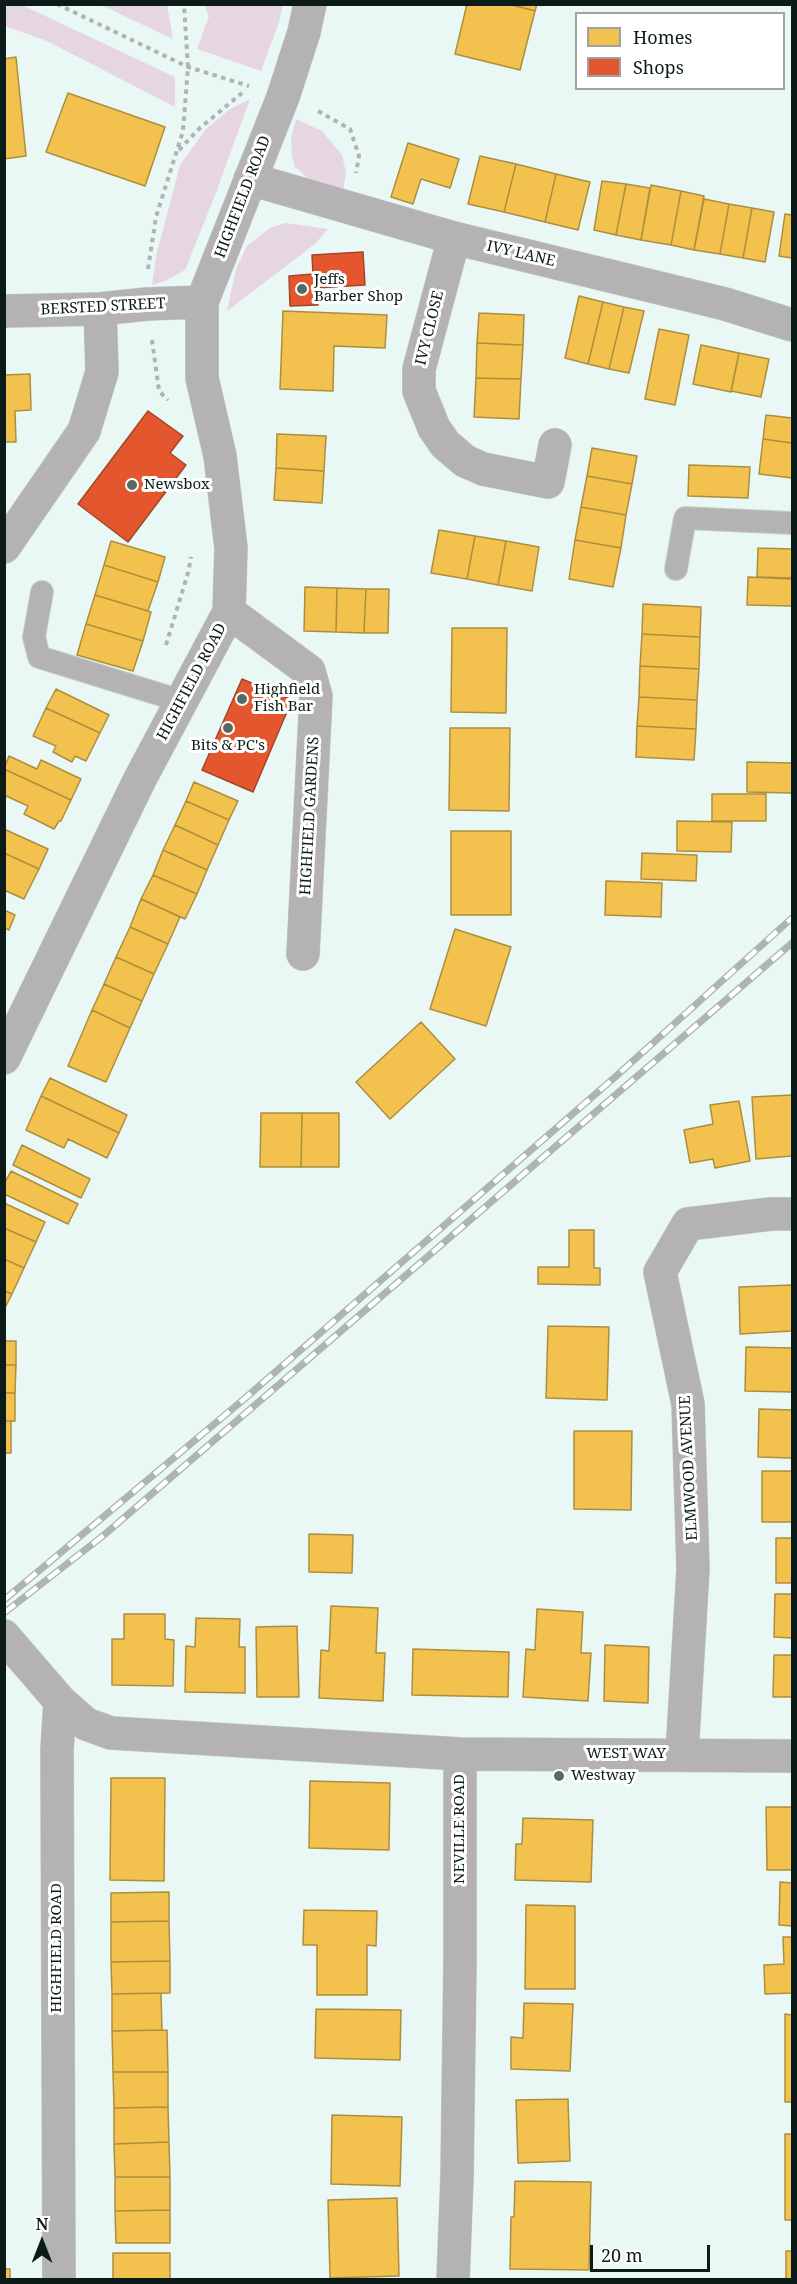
<!DOCTYPE html>
<style>
body{margin:0}
#map{position:relative;width:797px;height:2284px;overflow:hidden;background:#e9f8f4;font-family:"Noto Serif",serif}
canvas{display:block}
.frame{position:absolute;inset:0;border:6px solid #0a1b18;pointer-events:none}
.legend{position:absolute;left:575px;top:12px;width:210px;height:78px;box-sizing:border-box;background:#fff;border:2px solid #9da4a3;margin:0;padding:8px 10px;list-style:none;font-size:18px;color:#0a1b18}
.legend li{display:flex;align-items:center;gap:12px;height:30px}
.legend b{width:30px;border:2px solid #9da4a3}
.north{position:absolute;left:12px;top:2212px;width:60px;height:60px;-webkit-text-stroke:4px #fff;paint-order:stroke;rotate:0deg;font-size:16px;font-weight:700;line-height:24px;text-align:center;color:#0a1b18}
.north::after{content:'';display:block;margin:auto;width:21px;height:27px;background:#0a1b18;clip-path:polygon(50% 0,100% 100%,50% 72%,0 100%)}
.scale{position:absolute;left:590px;top:2245px;width:120px;height:27px;box-sizing:border-box;border:3px solid #0a1b18;border-top:0;padding-left:8px;font-size:18px;line-height:21px;white-space:nowrap;color:#0a1b18;-webkit-text-stroke:4px #fff;paint-order:stroke}
</style>
<div id="map">
<canvas width="797" height="2284"></canvas>
<div class="frame"></div>
<ul class="legend">
<li><b style="height:16px;background:#f2c14e"></b>Homes</li>
<li><b style="height:16px;background:#e4572e"></b>Shops</li>
</ul>
<div class="north">N</div>
<div class="scale">20 m</div>
</div>
<script>
const c = document.querySelector('canvas').getContext('2d');
c.lineJoin = 'round';
function paint(path, color) {
  c.fillStyle = color;
  c.fill(path, 'evenodd');
}
function shape(rows) {
  const path = new Path2D();
  for (const r of rows) {
    path.moveTo(r[0], r[1]);
    for (let i = 2; i < r.length; i += 2) path.lineTo(r[i], r[i + 1]);
  }
  return path;
}
function stroke(path, color, width, dash) {
  c.strokeStyle = color;
  c.lineWidth = width;
  c.lineCap = dash ? 'butt' : 'round';
  c.setLineDash(dash || []);
  c.stroke(path);
}
function label(font, color, halo, rows, align = 'center') {
  c.font = font + ' "Noto Serif",serif';
  c.lineWidth = 6;
  c.setLineDash([]);
  c.textBaseline = 'middle';
  c.strokeStyle = halo;
  c.fillStyle = color;
  for (const [text, x, y, turn = 0] of rows) {
    c.save();
    c.translate(x, y);
    c.rotate((+turn || 0) * Math.PI / 180);
    c.textAlign = isNaN(turn) ? turn : align;
    if (halo) c.strokeText(text, 0, 0);
    c.fillText(text, 0, 0);
    c.restore();
  }
}
paint(shape([
 [5,4,22,5,175,77,175,107,47,41,5,26],
 [101,5,167,5,173,39],
 [204,5,283,5,279,22,261,71,197,49,209,16],
 [250,99,217,190,185,270,165,281,152,285,156,256,180,165,206,129,230,109],
 [296,119,322,131,342,155,346,173,343,191,311,181,295,167,292,157,291,137],
 [285,223,328,229,315,244,227,311,236,269,247,246,270,228]
]), '#e6d6e1');
const homes = shape([
 [467,4,509,4,535,11,520,70,455,54,467,4],
 [508,4,537,4,535,11,508,4],
 [16,57,26,156,4,159,4,59,16,57],
 [68,93,165,127,145,186,46,152,68,93],
 [408,143,459,159,450,188,421,179,413,204,391,197,408,143],
 [480,156,516,164,504,212,468,204,480,156],
 [516,164,556,174,545,222,504,212,516,164],
 [556,174,590,182,578,230,545,222,556,174],
 [602,181,626,184,616,235,594,230,602,181],
 [626,184,650,188,641,240,616,235,626,184],
 [651,185,681,191,671,245,641,240,651,185],
 [681,191,704,196,694,250,671,245,681,191],
 [704,199,729,204,720,254,694,250,704,199],
 [729,204,752,208,743,258,720,254,729,204],
 [752,208,774,212,765,262,743,258,752,208],
 [785,214,792,215,792,258,779,256,785,214],
 [579,296,603,302,588,364,565,358,579,296],
 [603,302,624,307,609,369,588,364,603,302],
 [624,307,644,311,629,373,609,369,624,307],
 [283,311,387,315,385,348,334,346,333,391,280,389,283,311],
 [479,313,524,315,523,345,477,343,479,313],
 [659,329,689,335,675,405,645,399,659,329],
 [477,343,523,345,521,379,476,378,477,343],
 [701,345,739,353,731,392,693,384,701,345],
 [739,353,769,359,761,397,731,391,739,353],
 [30,374,31,410,15,411,16,442,4,442,4,375,30,374],
 [476,378,521,379,519,419,474,417,476,378],
 [766,415,792,418,792,443,763,439,766,415],
 [277,434,326,436,324,471,276,468,277,434],
 [763,439,792,443,792,478,759,474,763,439],
 [592,448,637,456,632,484,587,476,592,448],
 [689,465,750,467,748,498,688,496,689,465],
 [276,468,324,471,322,503,274,500,276,468],
 [587,476,632,484,626,515,581,507,587,476],
 [581,507,626,515,621,548,575,540,581,507],
 [439,530,475,536,467,579,431,573,439,530],
 [475,536,506,541,498,585,467,579,475,536],
 [575,540,621,548,613,587,569,579,575,540],
 [111,541,165,557,158,582,104,565,111,541],
 [506,541,539,547,532,591,498,585,506,541],
 [758,548,792,549,792,578,757,577,758,548],
 [104,565,158,582,148,611,95,595,104,565],
 [748,577,792,579,792,606,747,605,748,577],
 [305,587,337,588,336,632,304,631,305,587],
 [337,588,366,589,364,633,336,632,337,588],
 [366,589,389,589,388,633,364,633,366,589],
 [95,595,151,612,143,641,86,624,95,595],
 [643,604,701,607,700,637,642,634,643,604],
 [86,624,143,641,133,671,77,655,86,624],
 [452,628,507,628,506,713,451,712,452,628],
 [642,634,700,637,699,669,640,666,642,634],
 [640,666,699,669,697,700,639,697,640,666],
 [56,689,109,715,100,733,46,708,56,689],
 [639,697,697,700,696,729,637,726,639,697],
 [46,708,100,733,86,761,75,756,72,762,53,752,56,746,33,736,46,708],
 [637,726,696,729,694,760,636,757,637,726],
 [450,728,510,728,509,811,449,810,450,728],
 [9,756,37,769,41,760,81,779,71,800,4,769,9,756],
 [747,762,792,763,792,793,747,792,747,762],
 [4,769,71,800,61,821,59,821,54,829,24,814,28,806,4,795,4,769],
 [194,782,238,801,229,820,186,801,194,782],
 [712,794,766,794,766,821,712,821,712,794],
 [186,801,229,820,218,845,175,825,186,801],
 [677,821,732,822,731,852,677,851,677,821],
 [175,825,218,845,207,870,163,850,175,825],
 [4,829,48,849,39,869,4,853,4,829],
 [451,831,511,831,511,915,451,915,451,831],
 [163,850,207,870,197,894,153,875,163,850],
 [4,853,39,869,24,899,4,890,4,853],
 [642,853,697,855,696,881,641,879,642,853],
 [153,875,197,894,185,919,141,899,153,875],
 [606,881,662,883,661,917,605,915,606,881],
 [141,899,180,917,168,944,130,927,141,899],
 [4,910,15,915,9,930,4,928,4,910],
 [130,927,168,944,154,974,116,957,130,927],
 [455,929,511,947,486,1026,430,1009,455,929],
 [116,957,154,974,142,1001,104,984,116,957],
 [104,984,142,1001,130,1028,92,1010,104,984],
 [92,1010,130,1028,106,1082,68,1066,92,1010],
 [421,1022,455,1059,390,1119,356,1082,421,1022],
 [50,1078,127,1115,119,1133,41,1096,50,1078],
 [792,1095,792,1156,756,1159,752,1097,792,1095],
 [41,1096,119,1133,107,1158,68,1139,64,1148,26,1130,41,1096],
 [739,1101,750,1161,715,1168,713,1159,690,1163,684,1130,713,1124,710,1105,739,1101],
 [261,1113,302,1113,301,1167,260,1167,261,1113],
 [302,1113,339,1113,339,1167,301,1167,302,1113],
 [22,1145,90,1179,81,1198,13,1165,22,1145],
 [11,1171,78,1204,68,1224,4,1194,4,1184,11,1171],
 [4,1203,45,1222,36,1242,4,1228,4,1203],
 [4,1228,36,1242,24,1268,4,1259,4,1228],
 [569,1230,594,1230,594,1268,600,1268,600,1285,538,1284,538,1267,569,1267,569,1230],
 [4,1259,24,1268,12,1294,4,1291,4,1259],
 [792,1285,792,1331,740,1334,739,1287,792,1285],
 [4,1291,12,1294,4,1310,4,1291],
 [548,1326,609,1327,607,1400,546,1398,548,1326],
 [4,1341,16,1341,16,1365,4,1365,4,1341],
 [746,1347,792,1348,792,1392,745,1391,746,1347],
 [4,1365,16,1365,15,1393,4,1393,4,1365],
 [4,1393,15,1393,15,1421,4,1421,4,1393],
 [759,1409,792,1410,792,1458,758,1457,759,1409],
 [4,1421,11,1421,11,1453,4,1453,4,1421],
 [574,1431,632,1431,631,1510,574,1509,574,1431],
 [762,1471,792,1471,792,1522,762,1522,762,1471],
 [309,1534,353,1535,352,1573,309,1572,309,1534],
 [776,1538,792,1538,792,1583,776,1583,776,1538],
 [775,1594,792,1594,792,1638,774,1637,775,1594],
 [331,1606,378,1608,376,1653,385,1653,383,1701,319,1698,321,1650,329,1651,331,1606],
 [537,1609,583,1612,581,1653,591,1653,588,1701,523,1697,526,1649,535,1650,537,1609],
 [124,1614,165,1614,165,1639,174,1640,173,1686,112,1685,112,1639,124,1639,124,1614],
 [196,1618,240,1619,239,1647,245,1647,245,1693,185,1692,186,1646,195,1647,196,1618],
 [297,1626,299,1697,257,1697,256,1627,297,1626],
 [605,1645,649,1647,648,1703,604,1701,605,1645],
 [413,1649,509,1652,508,1697,412,1695,413,1649],
 [774,1655,792,1655,792,1697,773,1697,774,1655],
 [111,1778,165,1778,164,1881,110,1880,111,1778],
 [310,1781,390,1783,389,1850,309,1848,310,1781],
 [766,1807,792,1807,792,1870,767,1870,766,1807],
 [523,1818,593,1820,591,1882,515,1880,516,1844,522,1844,523,1818],
 [780,1882,792,1883,792,1926,779,1925,780,1882],
 [169,1892,169,1921,111,1922,111,1893,169,1892],
 [526,1905,575,1906,575,1989,525,1989,526,1905],
 [304,1910,377,1911,376,1946,367,1945,367,1995,317,1995,317,1945,303,1945,304,1910],
 [169,1921,170,1961,111,1962,111,1922,169,1921],
 [783,1937,792,1937,792,1993,765,1994,764,1965,784,1964,783,1937],
 [170,1961,170,1993,112,1994,111,1962,170,1961],
 [161,1993,162,2030,112,2031,112,1994,161,1993],
 [524,2003,573,2004,570,2071,511,2069,511,2037,523,2038,524,2003],
 [316,2009,401,2010,400,2060,315,2058,316,2009],
 [785,2014,792,2015,792,2102,785,2102,785,2014],
 [167,2030,168,2072,113,2072,112,2031,167,2030],
 [113,2072,168,2072,168,2107,114,2108,113,2072],
 [568,2099,570,2161,518,2163,516,2100,568,2099],
 [168,2107,169,2142,114,2144,114,2108,168,2107],
 [332,2115,402,2117,400,2186,331,2184,332,2115],
 [785,2134,792,2134,792,2220,785,2220,785,2134],
 [169,2142,170,2177,115,2177,114,2144,169,2142],
 [115,2177,170,2177,170,2210,115,2211,115,2177],
 [515,2181,591,2182,589,2270,510,2269,511,2217,514,2217,515,2181],
 [397,2198,399,2276,330,2278,328,2200,397,2198],
 [170,2210,170,2243,116,2243,115,2211,170,2210],
 [786,2251,792,2251,792,2280,786,2280,786,2251],
 [113,2253,170,2253,170,2280,113,2280,113,2253],
 [4,2269,10,2269,10,2280,4,2280,4,2269]
]);
paint(homes, '#f2c14e');
stroke(homes, '#ac8f3e', 1.5);
const shops = shape([
 [363,252,365,285,316,288,318,305,290,306,289,276,313,274,312,255,363,252],
 [148,411,183,436,170,453,186,465,128,542,78,504,148,411],
 [242,679,292,700,253,792,202,770,242,679]
]);
paint(shops, '#e4572e');
stroke(shops, '#a34527', 1.5);
const service = shape([
 [676,569,685,518,792,523],
 [42,592,34,637,39,657,181,701]
]);
const minor = shape([
 [250,179,454,238,725,304,792,325],
 [454,238,419,369,419,391,434,428,445,444,465,461,483,469,548,482,555,445],
 [4,311,100,309,147,304,202,302],
 [4,547,84,431,102,372,100,309],
 [229,612,309,671,316,696,303,954],
 [4,1058,140,779,229,612,231,548,220,456,202,378,202,302,283,97,304,32,310,4],
 [4,1636,60,1701,57,1750,59,2280],
 [60,1701,86,1724,111,1733,460,1754,792,1756],
 [682,1754,693,1569,688,1404,660,1272,688,1224,771,1214,792,1214],
 [453,2280,457,2177,460,1961,460,1754]
]);
stroke(service, '#c7d3d0', 24);
stroke(minor, '#c7d3d0', 34);
stroke(shape([
 [57,4,188,67,249,86],
 [318,111,350,129,359,156,356,173],
 [179,150,200,128,242,93],
 [148,269,156,217,183,131,188,67,184,4],
 [152,340,159,391,168,400],
 [166,645,188,573,191,557]
]), '#b0b2b3', 4, [4.5, 4.5]);
stroke(service, '#b5b2b4', 22);
stroke(minor, '#b5b2b4', 33);
const rail = shape([
 [4,1600,243,1400,614,1078,792,918],
 [4,1613,104,1535,792,943]
]);
stroke(rail, '#aeb4b3', 7);
stroke(rail, '#fff', 4.5, [14]);
for (const [x, y, r, color] of [
 [302,289,6,"#586865"],
 [132,485,6,"#586865"],
 [242,699,6,"#586865"],
 [228,728,6,"#586865"],
 [559,1776,6,"#586865"]
]) {
  const dot = new Path2D();
  dot.arc(x, y, r, 0, 2 * Math.PI);
  c.fillStyle = color;
  c.fill(dot);
  stroke(dot, '#fff', 2);
}
label('15px', '#0a1b18', '#fff', [
 ["HIGHFIELD ROAD",243,197,-69],
 ["IVY LANE",521,254,13],
 ["BERSTED STREET",103,307,-3],
 ["IVY CLOSE",430,328,-76],
 ["HIGHFIELD ROAD",192,682,-62],
 ["HIGHFIELD GARDENS",310,816,-87],
 ["ELMWOOD AVENUE",689,1468,-93],
 ["WEST WAY",626,1754],
 ["NEVILLE ROAD",460,1829,-90],
 ["HIGHFIELD ROAD",57,1948,-90]
]);
label('15px', '#0a1b18', '#fff', [
 ["Jeffs",314,280],
 ["Barber Shop",314,297],
 ["Newsbox",144,485],
 ["Highfield",254,690],
 ["Fish Bar",254,707],
 ["Bits & PC's",228,746,"center"],
 ["Westway",571,1776]
], 'left');
</script>
